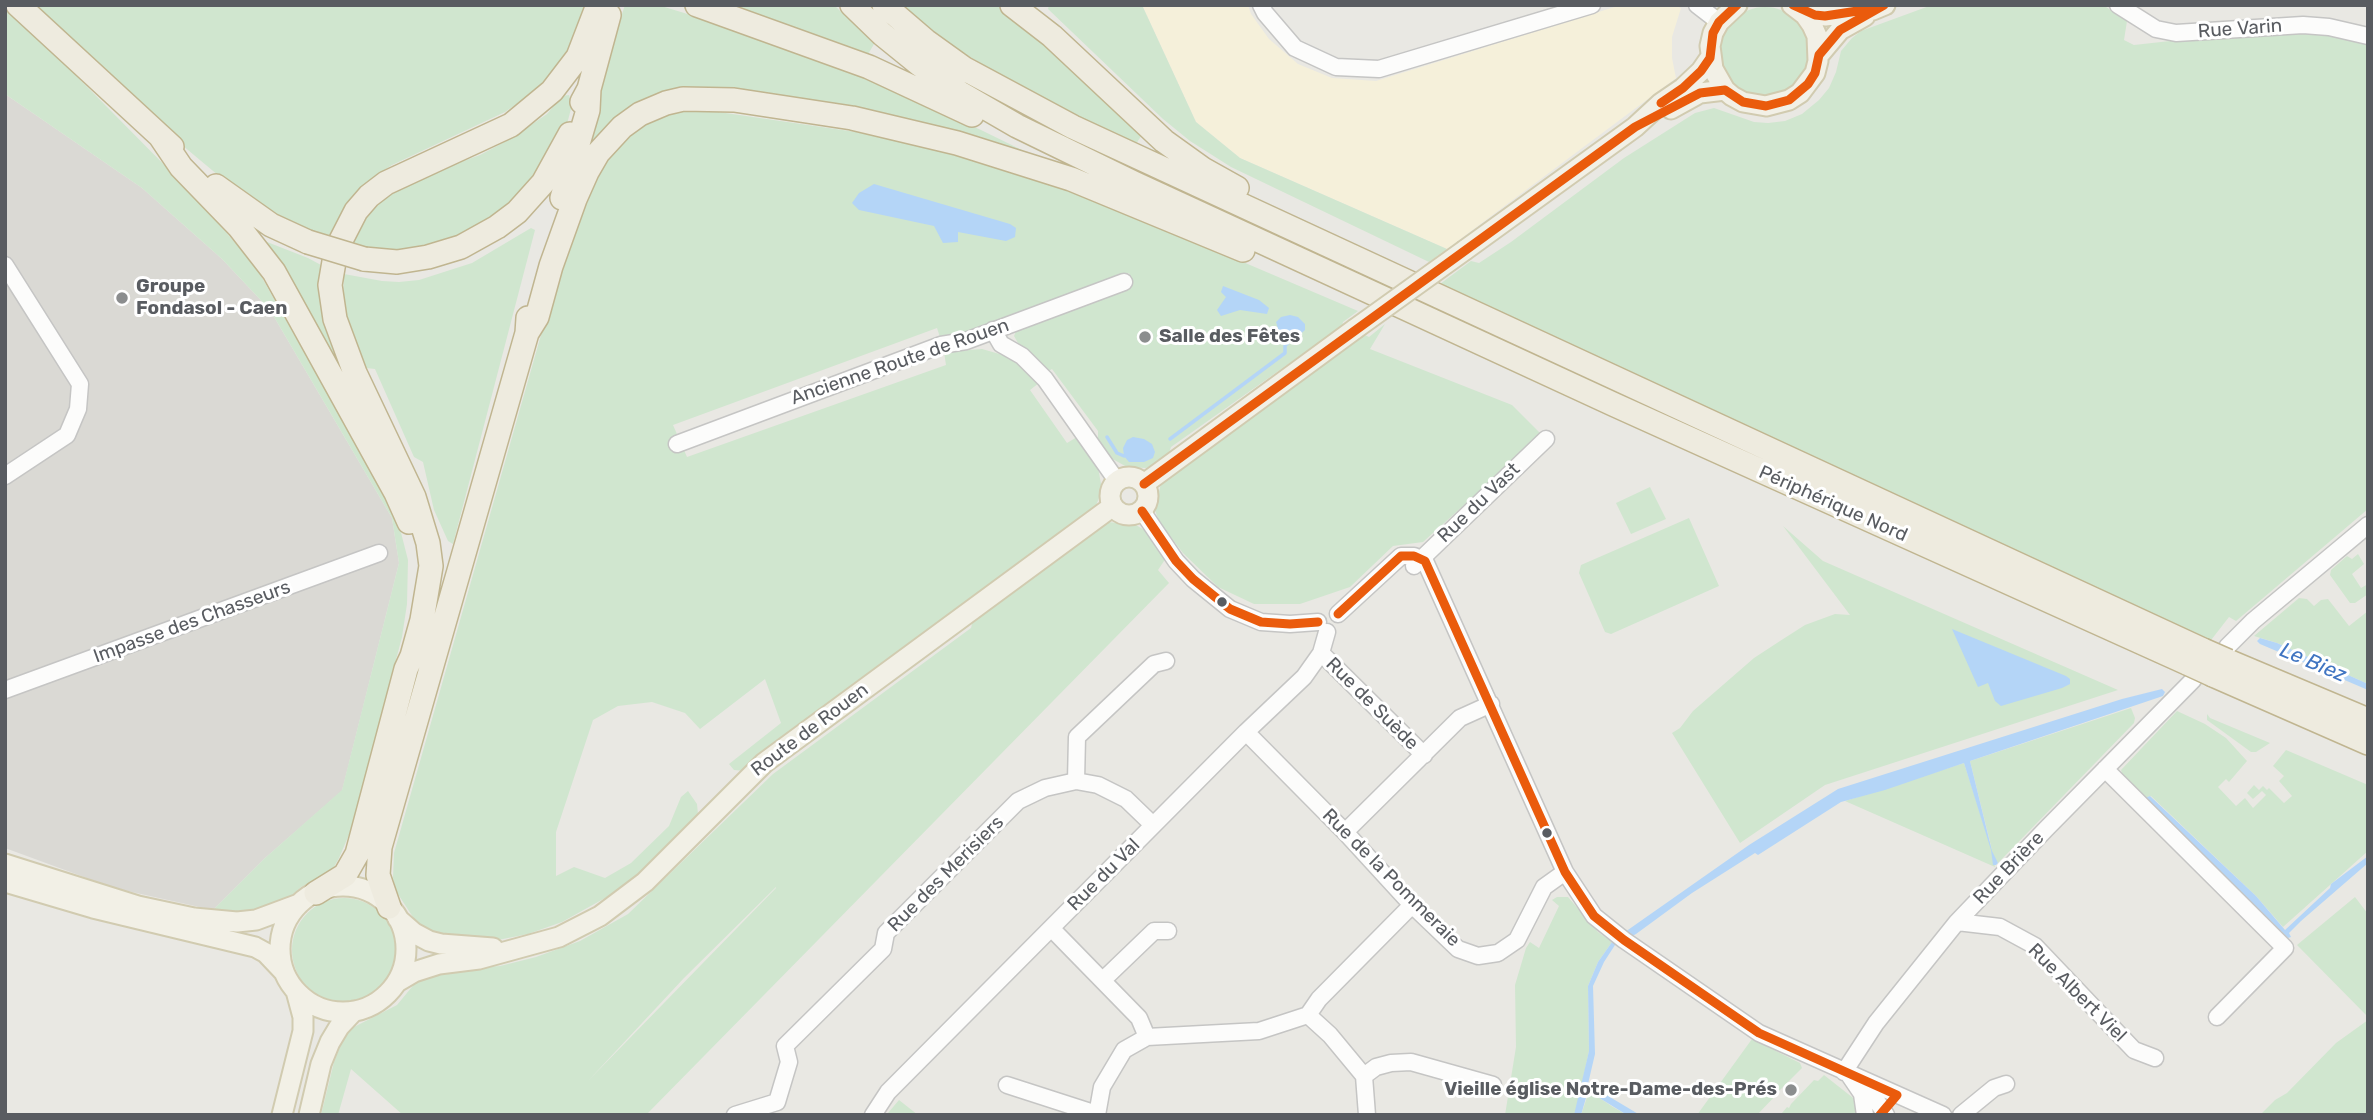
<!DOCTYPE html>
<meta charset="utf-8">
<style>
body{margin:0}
#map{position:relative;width:2373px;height:1120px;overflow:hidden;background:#e9e8e3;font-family:Rubik,sans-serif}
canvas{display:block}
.frame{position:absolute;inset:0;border:7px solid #595c61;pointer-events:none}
</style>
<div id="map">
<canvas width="2373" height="1120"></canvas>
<div class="frame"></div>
</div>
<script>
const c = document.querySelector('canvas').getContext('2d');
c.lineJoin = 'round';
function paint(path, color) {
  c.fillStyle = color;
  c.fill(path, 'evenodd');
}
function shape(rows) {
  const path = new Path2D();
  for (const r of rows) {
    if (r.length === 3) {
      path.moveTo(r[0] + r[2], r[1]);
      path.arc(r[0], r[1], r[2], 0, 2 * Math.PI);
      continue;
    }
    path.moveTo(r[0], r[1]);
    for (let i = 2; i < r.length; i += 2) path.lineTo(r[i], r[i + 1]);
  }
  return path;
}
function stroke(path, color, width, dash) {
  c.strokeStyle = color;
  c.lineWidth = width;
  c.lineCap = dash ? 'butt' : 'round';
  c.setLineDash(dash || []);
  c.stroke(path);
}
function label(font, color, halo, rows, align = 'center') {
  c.font = font + ' Rubik,sans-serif';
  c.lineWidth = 6;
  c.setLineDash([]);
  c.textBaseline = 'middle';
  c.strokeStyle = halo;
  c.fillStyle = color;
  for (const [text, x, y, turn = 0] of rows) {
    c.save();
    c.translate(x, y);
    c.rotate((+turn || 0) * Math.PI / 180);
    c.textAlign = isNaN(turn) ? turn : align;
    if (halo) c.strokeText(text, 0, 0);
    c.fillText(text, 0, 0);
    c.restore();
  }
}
paint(shape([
 [1142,5,1248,5,1251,14,1269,39,1298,64,1332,78,1376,81,1621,5,1674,5,1681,8,1672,37,1672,58,1676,78,1447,249,1240,158,1196,122]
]), '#f5f0da');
paint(shape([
 [5,94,142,188,222,259,270,310,392,518,399,563,342,791,265,858,213,910,114,888,5,848]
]), '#dad9d4');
paint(shape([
 [28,5,584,5,574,40,560,68,538,89,505,112,392,165,375,176,348,202,327,240,302,233,243,196,176,140],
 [625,5,658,5,730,27,835,65,981,130,1032,155,678,92,592,148,587,147,615,28,619,23],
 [730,5,834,5,874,44,867,56],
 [901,5,998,5,1016,15,1143,133,1136,144,1053,106,940,39],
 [1049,5,1142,5,1196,122,1240,158,1447,249,1429,262,1231,167,1190,141,1163,119,1048,9],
 [1932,5,2103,5,2127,21,2124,40,2134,45,2188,39,2316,32,2368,41,2368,509,2236,621,2229,617,2208,644,1675,398,1440,284,1471,261,1479,263,1511,242,1624,158,1695,113,1714,108,1754,122,1768,123,1785,121,1802,114,1819,100,1829,88,1836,72,1841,51,1852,38,1861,31],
 [1765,52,45],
 [5,8,27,26,193,194,256,267,397,517,408,560,407,604,402,637,351,830,339,858,330,874,301,887,279,907,267,911,240,913,213,910,265,858,342,790,399,563,392,518,270,310,222,259,142,188,5,94],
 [569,95,572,105,567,124,514,208,473,234,415,255,350,248,362,222,384,199,425,175,480,155,512,138,547,114,562,96],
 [698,109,856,132,935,150,1032,177,1196,242,1358,311,1343,322,1342,326,1171,447,1167,459,1146,468,1127,467,1109,457,1098,441,1098,431,1052,369,1047,372,1018,343,1014,336,1017,329,1024,325,1133,284,1129,273,960,334,940,337,937,328,673,425,687,457,946,365,944,352,982,349,1010,357,1039,383,1030,390,1067,443,1077,437,1098,467,1102,490,1094,511,745,771,734,770,729,764,781,723,765,679,700,729,685,713,652,702,618,706,593,720,556,832,556,876,574,867,605,878,631,863,669,826,681,797,688,791,697,804,698,814,635,877,614,893,562,922,528,934,493,941,442,937,420,928,396,891,393,878,394,853,541,335,589,191,612,151,643,125,668,114],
 [531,228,535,230,453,544,448,541,434,510,423,462,414,457,375,369,366,368,352,335,343,299,344,274,382,281,399,282,419,280,472,263],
 [262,240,308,258,321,265,322,283,378,439],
 [1385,324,1370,349,1512,405,1542,435,1423,542,1393,546,1350,587,1300,604,1254,604,1218,587,1183,553,1159,522,1155,510,1161,483,1169,474,1365,335,1369,337],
 [1650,487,1666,519,1631,534,1616,503],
 [1689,518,1719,586,1611,634,1605,632,1579,573,1581,565],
 [1108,522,1136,525,1149,533,1166,558,1158,570,1169,583,646,1115,403,1115,351,1069,338,1115,321,1115,334,1062,344,1037,354,1027,397,1005,416,982,428,975,451,970,500,966,536,957,580,941,628,914,773,774,971,628,974,616,1044,565,1051,564,1094,527],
 [776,887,776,888,588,1081,684,978],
 [1783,526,1823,561,2118,690,1825,785,1740,843,1672,733,1680,728,1693,711,1754,658,1780,641,1805,625,1835,614,1850,615],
 [2358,554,2364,564,2352,574,2361,588,2368,584,2368,594,2355,603,2350,603,2330,575,2331,570,2347,556,2352,559],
 [2299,598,2307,599,2314,606,2321,600,2328,599,2349,626,2368,611,2368,684,2277,643,2254,636],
 [2131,708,2135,718,2134,723,1998,863,1993,857,1995,867,1845,801,1964,763,1992,850,1970,761],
 [2177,711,2205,724,2226,738,2247,761,2229,782,2226,779,2218,787,2236,806,2245,798,2253,808,2266,795,2262,791,2253,799,2247,793,2254,785,2259,790,2263,786,2267,790,2269,788,2284,803,2292,796,2279,781,2284,776,2273,766,2286,750,2368,785,2368,851,2283,927,2256,896,2151,796,2145,798,2123,776,2121,770],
 [2207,714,2210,718,2270,743,2256,752,2251,752,2207,720],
 [1557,897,1568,897,1598,932,1612,942,1598,962,1588,986,1589,1051,1576,1111,1574,1115,1505,1115,1516,1047,1515,985,1526,948,1530,942,1539,948,1559,906,1552,900],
 [2355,897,2368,914,2368,1017,2297,945],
 [344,950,52],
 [2368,1020,2368,1115,2260,1115,2275,1100,2287,1093,2336,1043],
 [1752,1039,1800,1063,1802,1068,1778,1092,1776,1091,1777,1094,1757,1115,1697,1115],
 [1824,1075,1857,1101,1859,1115,1778,1115,1782,1113,1787,1107,1789,1108,1791,1104,1814,1080,1818,1081],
 [1589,1091,1613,1107,1627,1115,1581,1115],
 [899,1100,918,1115,891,1115,888,1113]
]), '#d0e6cf');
paint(shape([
 [874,184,1010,224,1016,228,1015,237,1006,241,958,232,958,242,943,243,934,226,859,210,852,203,859,193],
 [1223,286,1259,300,1269,308,1267,314,1240,310,1221,316,1217,310,1226,297,1221,292],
 [1290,315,1298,317,1305,324,1305,330,1287,346,1283,345,1276,322,1281,317],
 [1133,437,1144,439,1152,444,1155,452,1153,458,1144,462,1129,462,1124,456,1123,448,1127,440],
 [1952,629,2066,676,2070,679,2070,684,2062,688,2001,706,1995,701,1988,683,1978,687],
 [2260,638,2277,643,2368,684,2368,690,2260,644,2257,641],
 [2162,689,2165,692,2163,696,1970,761,1992,851,1998,863,1996,865,1993,865,1991,850,1964,763,1885,790,1841,802,1758,855,1755,853,1692,893,1636,934,1615,945,1604,962,1593,986,1595,1054,1588,1084,1640,1115,1627,1115,1588,1091,1581,1115,1574,1115,1589,1051,1588,986,1598,962,1612,942,1625,932,1749,845,1838,789,2122,699],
 [2150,796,2256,896,2285,930,2330,888,2331,884,2368,856,2368,863,2301,921,2289,933,2291,937,2288,938,2145,798]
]), '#b4d5f7');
stroke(shape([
 [1107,437,1117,453,1124,456],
 [1170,439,1285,353,1285,346]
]), '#b4d5f7', 3.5);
const minor = shape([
 [1261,5,1265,13,1295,48,1336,67,1379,69,1592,5],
 [1697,5,1719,22],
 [2118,5,2156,29,2176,33,2303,25,2329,27,2368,36],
 [5,265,80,384,78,409,67,435,5,476],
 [993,330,1001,344,1022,356,1045,379,1117,481],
 [677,444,941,345,966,341,1124,282],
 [1142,511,1176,561,1193,579,1230,609,1261,622,1290,624,1318,622],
 [1414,566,1546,439],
 [1338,614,1401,556,1414,556,1425,561,1565,872,1594,916,1624,940,1759,1033,1943,1115],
 [2227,647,2253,621,2368,525],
 [1321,653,1424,755],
 [5,690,379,553],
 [1246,732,1345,832,1412,905,1458,949,1478,956,1498,953,1517,940,1544,887,1565,872],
 [2105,769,2285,948,2217,1017],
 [1076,781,1077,737,1154,664,1166,661],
 [1345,832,1460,718,1491,704],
 [1957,922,2000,927,2035,946,2134,1050,2155,1058],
 [1051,928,1139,1018,1147,1037,1259,1031,1308,1015,1319,999,1412,905],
 [1103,980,1154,931,1168,931],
 [1308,1015,1330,1035,1364,1076,1367,1115],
 [1844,1072,1876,1023,1957,922,2046,829,2193,680],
 [1849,1075,1862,1094,1865,1115],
 [1364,1076,1376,1067,1391,1063,1411,1062,1493,1085],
 [1863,1080,1886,1115],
 [1007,1085,1097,1114],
 [735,1115,777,1102,789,1062,785,1046,883,949,886,933,1018,801,1045,788,1076,781,1098,785,1126,799,1153,825],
 [873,1115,888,1092,1246,732,1304,677,1321,653,1327,632],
 [1097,1115,1102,1087,1124,1050,1147,1037],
 [1961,1115,1994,1088,2006,1084]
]);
const major = shape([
 [1737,5,1719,22,1713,33,1710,46,1713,69,1725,90,1732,96,1743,102,1766,106,1789,100,1800,93,1815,73,1818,61,1817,36,1812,25,1805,15,1792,5],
 [1798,8,1825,16,1873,10,1885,5],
 [1819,55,1840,30,1865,16],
 [1671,109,1700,93,1725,90],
 [1465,250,1635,127,1661,103,1683,88,1701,71,1710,58],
 [1129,496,19],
 [1144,484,1355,329],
 [5,864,138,906,194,918,237,922,256,920,299,904],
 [5,882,93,908,255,947,266,953,284,972],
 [343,949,63],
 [398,919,414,933,429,941,441,944,493,948],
 [397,982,414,972,439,964,479,959,559,937,600,916,645,882,764,763,1113,506],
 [282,1115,303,1031,303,1017,296,991],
 [309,1115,321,1064,330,1042,339,1027,354,1011]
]);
const highway = shape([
 [18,5,172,147],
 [697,5,869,67,972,115],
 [852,5,882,34,919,64,960,93,1017,126,1134,183,1615,405,2189,664],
 [884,5,926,41,965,69,1073,127,2203,650],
 [1012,5,1052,36,1164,141,1203,169,1237,188],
 [582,102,589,89,609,15],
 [160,136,181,167,239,227,274,272,396,493,409,522],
 [216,186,271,225,308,242],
 [562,198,588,110,589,89],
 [364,259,397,262,428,257,461,247,497,227,517,212,543,183,570,134],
 [527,333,537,317,551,266,575,199,587,172,598,153,622,127,640,114,666,103,683,99,734,100,852,118,957,143,1071,179,1243,250],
 [2228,661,2368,720],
 [2213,675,2368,743],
 [316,893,345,875,357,854,406,669,412,656,422,620,431,566,428,543,414,497,355,373,335,319,330,285,336,250,356,211,369,196,386,183,511,125,552,91,578,57,598,5],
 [389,907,378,875,380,847,527,333,528,318]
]);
stroke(minor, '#c5c5c4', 19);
stroke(major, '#d1cbb0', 23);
stroke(highway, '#c0b590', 26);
stroke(minor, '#fcfcfb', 16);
stroke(major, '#f2f0e6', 19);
stroke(highway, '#eeebdf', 23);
const majorBridge = shape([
 [1355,329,1465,250]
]);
const highwayBridge = shape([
 [308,242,364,259],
 [2203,650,2228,661],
 [2189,664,2213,675]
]);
stroke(majorBridge, '#d1cbb0', 23, []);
stroke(highwayBridge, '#c0b590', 26, []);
stroke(majorBridge, '#f2f0e6', 19);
stroke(highwayBridge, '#eeebdf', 23);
stroke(shape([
 [1793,5,1815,15,1825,16,1877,8],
 [1661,103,1683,88,1701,71,1710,58,1713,33,1719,22,1737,5],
 [1144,484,1635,127,1700,93,1725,90,1743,102,1766,106,1789,100,1808,84,1815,73,1819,55,1840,30,1884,5],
 [1142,511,1176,561,1193,579,1230,609,1261,622,1290,624,1318,622],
 [1338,614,1401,556,1414,556,1425,561,1565,872,1594,916,1624,940,1759,1033,1897,1095,1880,1115]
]), '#ea5b0c', 9);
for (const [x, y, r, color] of [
 [122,298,7,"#8b8d8e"],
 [1145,337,7,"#8b8d8e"],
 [1222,602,6,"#595c61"],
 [1547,833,6,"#595c61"],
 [1791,1090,7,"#8b8d8e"]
]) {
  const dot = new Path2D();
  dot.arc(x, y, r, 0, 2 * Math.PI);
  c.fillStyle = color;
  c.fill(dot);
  stroke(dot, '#fff', 2.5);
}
label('19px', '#595c61', '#fff', [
 ["Rue Varin",2240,29,-4],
 ["Ancienne Route de Rouen",900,362,-19],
 ["Rue du Vast",1479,503,-44],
 ["Périphérique Nord",1833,504,24],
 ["Impasse des Chasseurs",192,622,-20],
 ["Rue de Suède",1372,704,45],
 ["Route de Rouen",810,730,-37],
 ["Rue Brière",2009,868,-46],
 ["Rue des Merisiers",946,874,-45],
 ["Rue du Val",1104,875,-45],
 ["Rue de la Pommeraie",1391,878,45],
 ["Rue Albert Viel",2077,993,45]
]);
label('bold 19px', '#595c61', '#fff', [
 ["Groupe",136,287],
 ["Fondasol - Caen",136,309],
 ["Salle des Fêtes",1159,337],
 ["Vieille église Notre-Dame-des-Prés",1777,1090,"right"]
], 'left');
label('italic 21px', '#4075c2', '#fff', [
 ["Le Biez",2313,663,23]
]);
</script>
